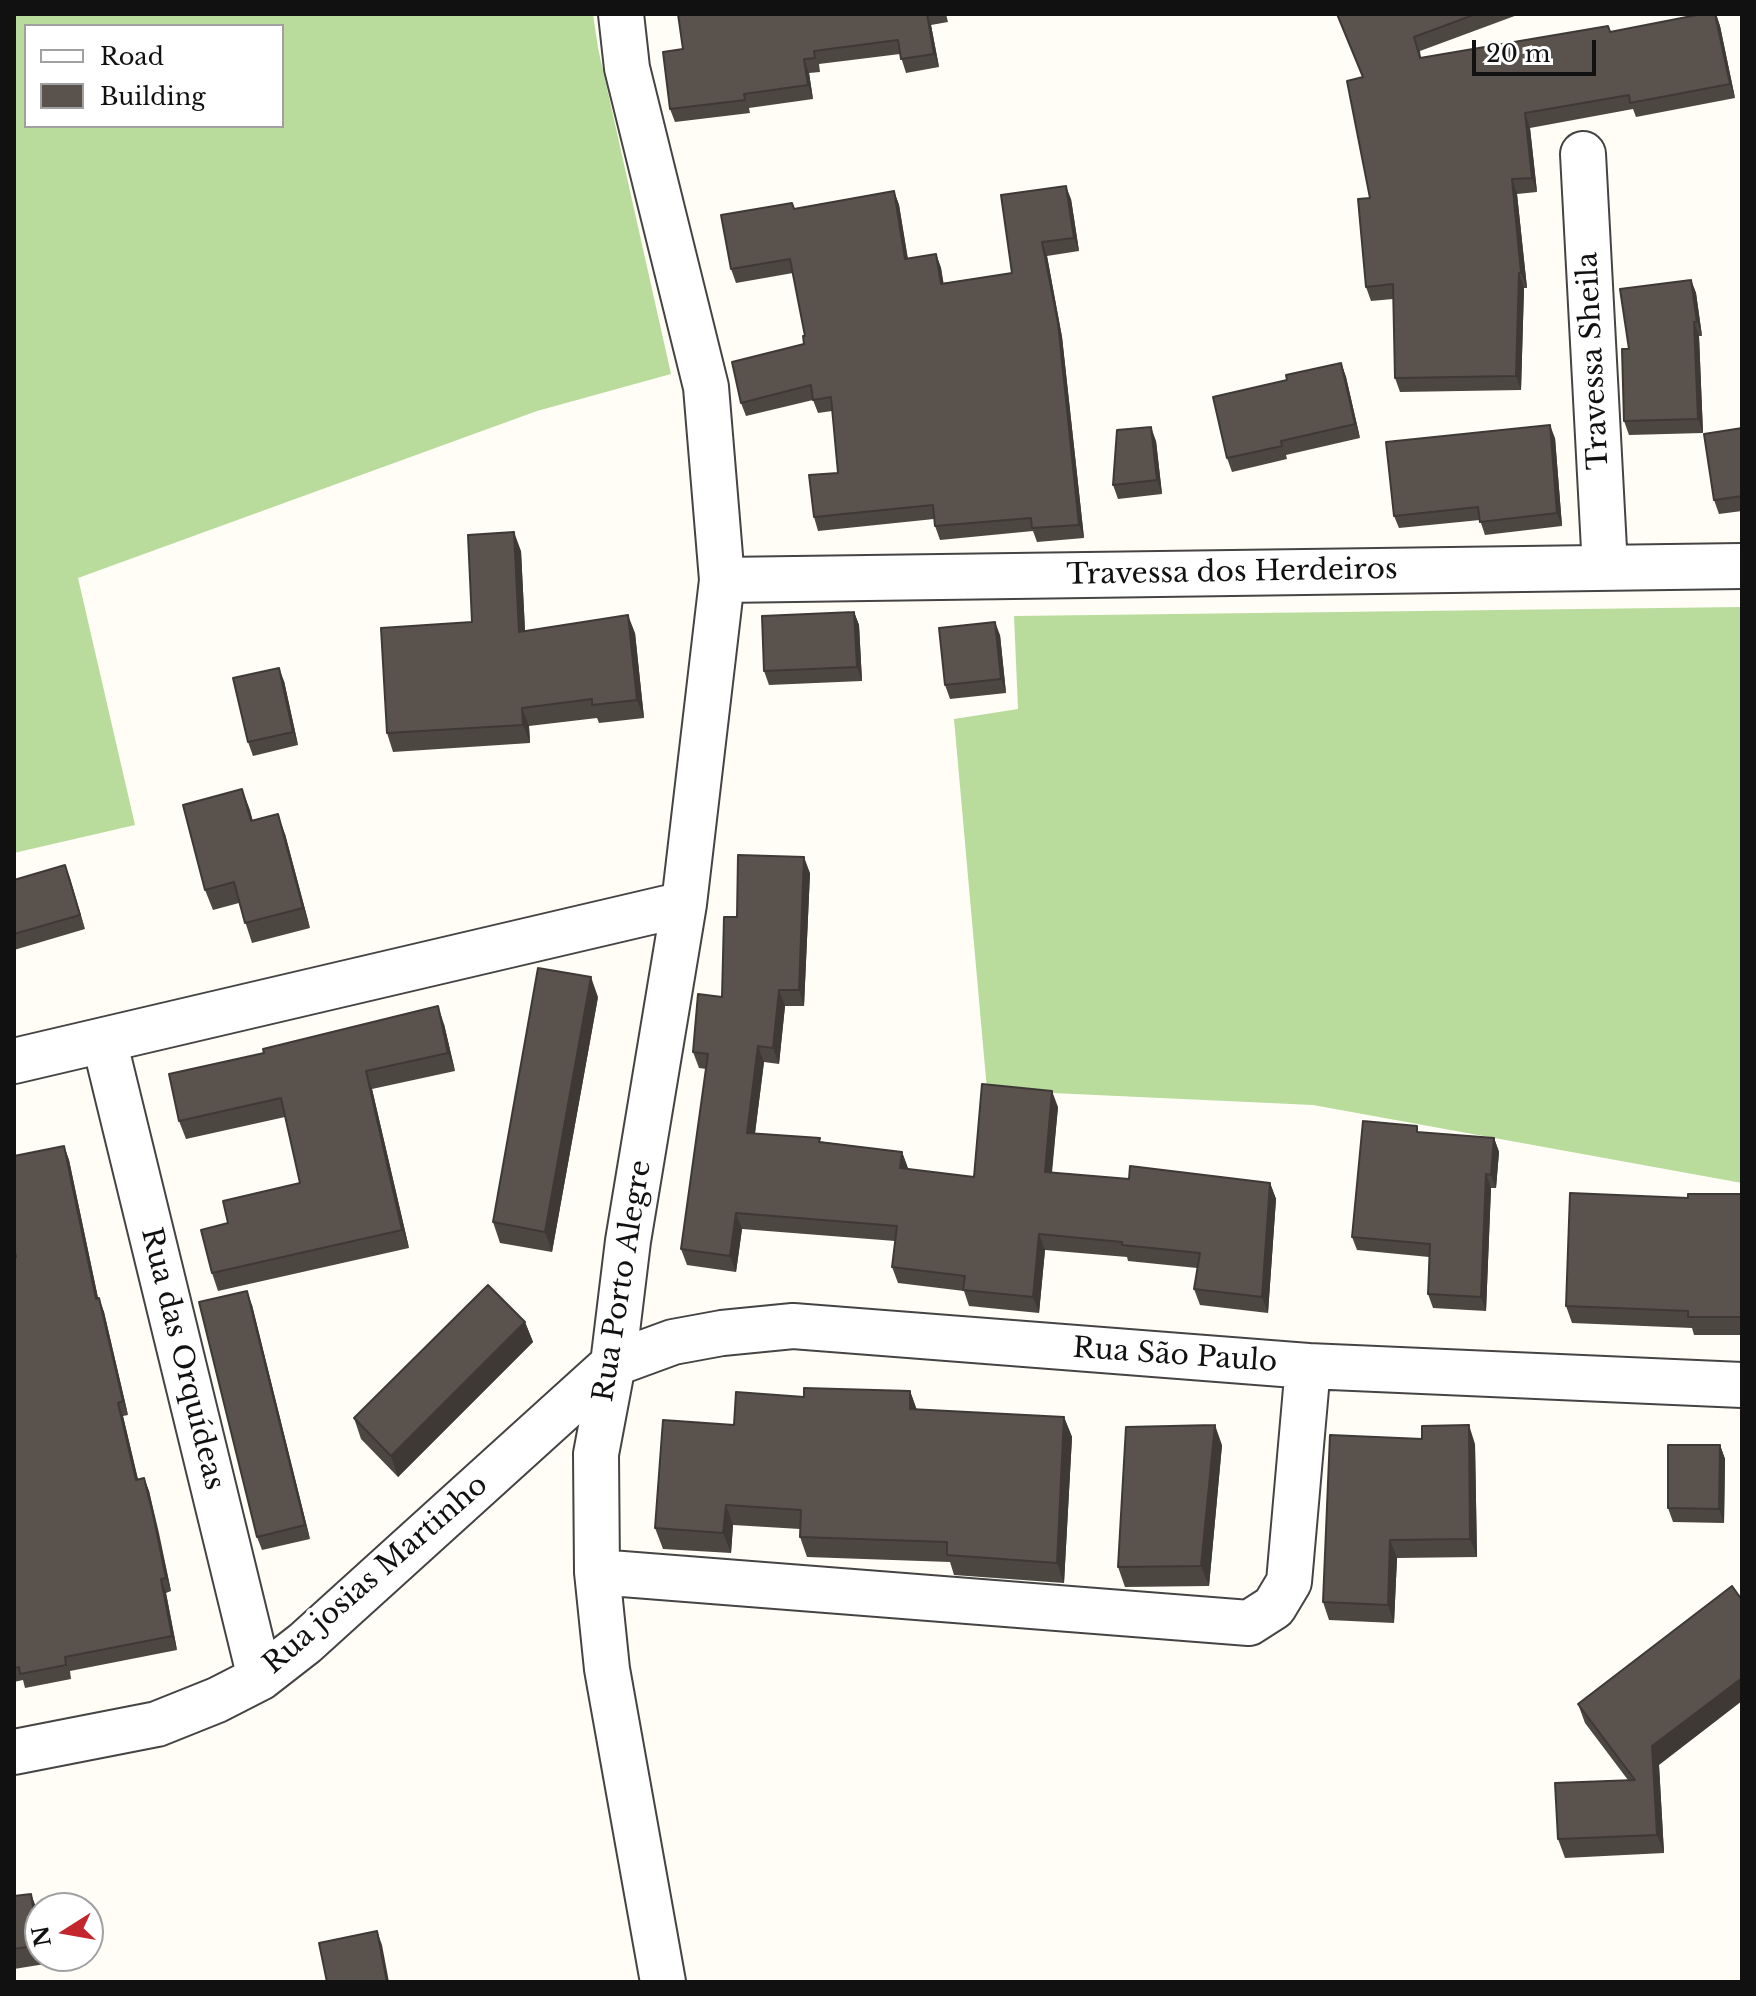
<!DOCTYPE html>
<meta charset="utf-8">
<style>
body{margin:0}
#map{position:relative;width:1756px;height:1996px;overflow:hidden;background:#fffdf5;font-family:"Libre Baskerville",serif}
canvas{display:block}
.frame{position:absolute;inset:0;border:16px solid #111;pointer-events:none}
.legend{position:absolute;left:24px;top:24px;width:260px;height:104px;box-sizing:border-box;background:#fff;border:2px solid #a0a0a0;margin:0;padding:10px 14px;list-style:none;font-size:24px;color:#111}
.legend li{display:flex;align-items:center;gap:16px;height:40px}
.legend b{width:40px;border:2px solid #a0a0a0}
.north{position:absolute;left:24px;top:1892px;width:80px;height:80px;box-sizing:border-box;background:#fff;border:2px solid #a0a0a0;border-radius:50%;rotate:259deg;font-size:22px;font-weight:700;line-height:32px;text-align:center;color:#111}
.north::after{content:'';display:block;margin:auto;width:28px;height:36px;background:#c4262e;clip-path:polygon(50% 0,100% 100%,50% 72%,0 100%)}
.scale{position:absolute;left:1472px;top:40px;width:124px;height:36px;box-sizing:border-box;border:4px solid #111;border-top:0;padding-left:10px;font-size:24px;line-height:28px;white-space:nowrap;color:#111;-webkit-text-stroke:6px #fff;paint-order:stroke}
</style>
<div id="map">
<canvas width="1756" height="1996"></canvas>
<div class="frame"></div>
<ul class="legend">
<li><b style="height:10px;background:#fff"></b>Road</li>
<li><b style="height:22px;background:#5a524d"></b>Building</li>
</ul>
<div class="north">N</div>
<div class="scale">20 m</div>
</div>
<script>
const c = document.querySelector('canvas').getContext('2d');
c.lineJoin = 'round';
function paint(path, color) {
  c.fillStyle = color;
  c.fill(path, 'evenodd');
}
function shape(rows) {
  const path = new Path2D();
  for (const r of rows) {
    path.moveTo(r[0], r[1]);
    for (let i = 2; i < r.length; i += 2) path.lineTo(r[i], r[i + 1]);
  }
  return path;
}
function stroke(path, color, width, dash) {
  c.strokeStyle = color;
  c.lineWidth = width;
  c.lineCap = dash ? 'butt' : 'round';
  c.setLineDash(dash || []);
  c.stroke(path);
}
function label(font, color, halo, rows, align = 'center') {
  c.font = font + ' "Libre Baskerville",serif';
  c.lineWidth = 8;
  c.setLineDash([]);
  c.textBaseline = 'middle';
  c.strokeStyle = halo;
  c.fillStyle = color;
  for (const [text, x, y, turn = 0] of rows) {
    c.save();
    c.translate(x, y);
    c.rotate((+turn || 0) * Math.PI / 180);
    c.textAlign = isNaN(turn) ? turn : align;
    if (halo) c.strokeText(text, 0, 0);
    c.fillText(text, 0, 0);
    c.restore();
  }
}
paint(shape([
 [14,14,593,14,598,48,671,374,537,411,78,578,135,825,14,853],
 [26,26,282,26,282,126,26,126],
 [1742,607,1742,1183,1313,1105,987,1090,954,719,1018,709,1014,616]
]), '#b9dc9c');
const minor = shape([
 [621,14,627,68,706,387,722,580,684,904,628,1241,613,1364,596,1454,597,1572,607,1669,663,1982],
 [1583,154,1605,568],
 [722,580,1742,566],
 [104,1040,260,1678],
 [14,1061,684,904],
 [597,1572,1249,1623,1274,1607,1289,1582,1308,1366],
 [14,1752,157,1724,217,1700,260,1678,305,1643,613,1364,673,1342,722,1333,793,1326,1308,1366,1742,1385]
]);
stroke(minor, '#444', 48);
stroke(minor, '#fff', 44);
paint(shape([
 [678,14,946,14,948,22,931,25,939,67,906,73,900,54,819,64,820,72,809,73,813,99,749,108,750,113,675,122,670,109,683,49],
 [1337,14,1520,14,1420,51,1421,58,1608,26,1611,32,1716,14,1720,26,1735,98,1636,117,1633,109,1530,128,1537,192,1517,194,1527,288,1524,288,1521,390,1400,392,1395,378,1393,299,1371,301,1366,287,1370,198,1363,77],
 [894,191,899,205,908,259,936,254,941,268,943,283,1012,273,1071,199,1079,251,1047,256,1062,337,1084,538,1037,542,1033,531,940,540,935,526,934,519,818,531,814,517,838,473,832,411,818,413,813,400,746,416,741,403,804,344,805,336,793,273,736,283,731,269,792,203,795,209],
 [1691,280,1696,293,1702,336,1699,336,1703,433,1629,435,1624,421,1629,349],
 [1341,363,1346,377,1360,438,1286,455,1287,459,1232,472,1227,458,1287,380],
 [1742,428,1742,511,1719,514,1714,500],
 [1555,438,1562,526,1485,535,1480,520,1399,528,1394,516],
 [1156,441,1162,494,1118,499,1113,485],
 [521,551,525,631,635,633,644,718,599,723,597,718,529,726,530,743,393,752,387,733,472,622],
 [854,612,859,625,862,681,769,685,764,671],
 [1000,635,1006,693,950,699,945,685],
 [284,681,298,745,253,756,248,742],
 [242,789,253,821,285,834,310,928,252,943,239,903,213,910,205,890],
 [65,865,85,929,14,950,14,880],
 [810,873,804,1006,785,1006,779,1064,764,1062,755,1133,902,1152,908,1169,974,1177,1058,1107,1052,1173,1129,1179,1270,1183,1276,1199,1268,1313,1200,1305,1194,1289,1197,1268,1128,1261,1127,1257,1045,1250,1039,1313,969,1306,964,1291,898,1283,892,1267,895,1241,742,1229,736,1272,687,1265,681,1249,706,1069,699,1068,693,1052,722,997,737,917],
 [598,997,552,1252,500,1243,493,1222],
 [444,1024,455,1071,372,1089,409,1248,218,1291,212,1273,228,1223,300,1183,285,1117,186,1139,179,1121],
 [1420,1132,1494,1138,1499,1152,1496,1188,1491,1188,1486,1311,1433,1308,1428,1294,1429,1257,1357,1250,1352,1237],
 [64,1146,69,1160,98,1298,104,1312,128,1415,123,1416,138,1479,144,1478,149,1491,159,1533,171,1591,166,1593,177,1650,70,1671,71,1679,25,1688,23,1680,14,1682,14,1257,16,1257],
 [1742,1194,1742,1335,1694,1335,1692,1328,1572,1323,1566,1306,1688,1198],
 [252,1305,310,1539,262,1550,257,1537],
 [525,1322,533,1342,398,1477,361,1439,354,1418],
 [910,1391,917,1410,1064,1417,1072,1437,1064,1583,954,1575,950,1562,807,1557,800,1537,800,1529,733,1525,731,1553,663,1549,655,1528,734,1425,804,1397],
 [1422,1439,1475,1444,1477,1557,1397,1558,1394,1623,1329,1620,1323,1602],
 [1222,1445,1209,1586,1125,1587,1118,1567],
 [1720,1445,1725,1459,1724,1523,1673,1522,1668,1508],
 [1578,1704,1659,1765,1664,1853,1565,1858,1558,1839,1628,1780,1585,1723],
 [31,1894,38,1913,40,1929,40,1956,44,1956,45,1964,14,1969,14,1896]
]), '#4d4742');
paint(shape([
 [927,14,931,25,939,67,934,54],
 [1716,14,1720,26,1735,98,1730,84],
 [804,59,809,73,813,99,808,85],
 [1525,113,1530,128,1537,192,1532,178],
 [1512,179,1517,194,1527,288,1521,273],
 [1066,186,1071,199,1079,251,1074,238],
 [894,191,899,205,910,273,905,259],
 [1042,242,1047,256,1062,337,1084,538,1079,525],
 [936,254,941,268,946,297,941,284],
 [1519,273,1524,288,1521,390,1516,376],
 [1691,280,1696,293,1702,336,1697,322],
 [1694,322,1699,336,1703,433,1698,419],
 [1341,363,1346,377,1360,438,1355,424],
 [1550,425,1555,438,1562,526,1557,513],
 [1151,427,1156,441,1162,494,1157,480],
 [514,532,521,551,526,650,519,632],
 [854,612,859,625,862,681,857,667],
 [628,615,635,633,644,718,637,700],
 [995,622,1000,635,1006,693,1001,679],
 [279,668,284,681,298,745,293,732],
 [522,708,529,726,530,743,523,725],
 [242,789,250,810,258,842,251,821],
 [278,814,285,834,310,928,303,908],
 [804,857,810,873,804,1006,799,990],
 [65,865,70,878,85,929,80,915],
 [591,977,598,997,552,1252,545,1232],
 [779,990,785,1006,779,1064,773,1048],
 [438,1006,444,1024,455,1071,448,1053],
 [758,1046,764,1062,753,1149,747,1133],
 [366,1071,372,1089,409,1248,402,1230],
 [1052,1091,1058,1107,1050,1188,1045,1172],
 [1494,1138,1499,1152,1496,1188,1491,1175],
 [64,1146,69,1160,101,1312,96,1299],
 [902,1152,908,1168,906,1184,900,1168],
 [1486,1174,1491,1188,1486,1311,1481,1297],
 [1270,1183,1276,1199,1268,1313,1262,1297],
 [736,1213,742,1229,736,1272,730,1256],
 [1039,1234,1045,1250,1039,1313,1033,1297],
 [247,1291,252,1305,310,1539,305,1525],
 [99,1298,104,1312,128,1415,123,1401],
 [525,1322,533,1342,398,1477,391,1456],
 [910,1391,917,1411,910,1409],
 [118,1403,123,1416,141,1493,136,1480],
 [1064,1417,1072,1437,1064,1583,1057,1563],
 [1215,1425,1222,1445,1209,1586,1201,1566],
 [1469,1425,1475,1444,1477,1557,1470,1539],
 [1720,1445,1725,1459,1724,1523,1719,1509],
 [144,1478,149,1491,171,1591,166,1578],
 [726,1505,733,1525,731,1553,723,1533],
 [1390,1540,1397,1558,1394,1623,1388,1605],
 [161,1579,166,1593,177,1650,172,1636],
 [1742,1678,1742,1701,1659,1765,1664,1853,1657,1835,1652,1746],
 [31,1894,38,1913,40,1929,40,1949],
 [377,1931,382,1945,389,1982,387,1982]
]), '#3f3936');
const building = shape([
 [678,14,927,14,934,54,901,59,898,40,814,51,815,58,804,59,808,85,744,94,745,100,670,109,663,52,683,49,678,14],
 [1337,14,1476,14,1414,37,1420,58,1608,26,1610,32,1702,14,1715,14,1730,84,1630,103,1629,95,1525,113,1532,178,1512,179,1521,273,1519,273,1516,376,1395,378,1393,284,1366,287,1358,199,1370,198,1347,81,1363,77,1337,14],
 [1066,186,1074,238,1042,242,1058,323,1079,525,1032,528,1031,518,935,526,933,505,814,517,809,475,838,473,831,397,813,400,811,385,741,403,732,362,804,344,803,336,805,336,790,259,731,269,721,215,792,203,794,209,894,191,905,259,936,254,941,284,1012,273,1001,195,1066,186],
 [1691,280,1697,322,1694,322,1698,419,1624,421,1622,349,1629,349,1620,289,1691,280],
 [1341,363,1355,424,1281,441,1282,446,1227,458,1213,397,1287,380,1286,375,1341,363],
 [1550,425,1557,513,1480,522,1478,507,1394,516,1386,442,1550,425],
 [1151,427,1157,480,1113,485,1117,430,1151,427],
 [1742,428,1742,496,1714,500,1704,434,1742,428],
 [514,532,519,632,628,615,637,700,592,705,592,699,522,708,523,725,387,733,381,628,472,622,468,535,514,532],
 [854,612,857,667,764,671,762,616,854,612],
 [995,622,1001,679,945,685,939,628,995,622],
 [279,668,293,732,248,742,233,678,279,668],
 [242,789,251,821,278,814,303,908,245,923,234,882,205,890,183,805,242,789],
 [738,855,804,857,799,990,779,990,773,1048,758,1046,747,1133,820,1138,819,1142,902,1152,900,1168,974,1177,982,1084,1052,1091,1045,1172,1129,1179,1130,1166,1270,1183,1262,1297,1194,1289,1200,1253,1122,1245,1122,1242,1039,1234,1033,1297,963,1290,965,1276,892,1267,897,1226,736,1213,730,1256,681,1249,708,1054,693,1052,698,994,722,997,724,917,737,917,738,855],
 [65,865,80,915,14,934,14,880,65,865],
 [538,968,591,977,545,1232,493,1222,538,968],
 [438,1006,448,1053,366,1071,402,1230,212,1273,201,1230,228,1223,223,1201,300,1183,281,1098,179,1121,169,1074,264,1053,263,1049,438,1006],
 [1363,1121,1417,1126,1417,1132,1494,1138,1491,1175,1486,1174,1481,1297,1428,1294,1430,1244,1352,1237,1363,1121],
 [64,1146,96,1299,99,1298,123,1401,118,1403,136,1480,144,1478,154,1519,166,1578,161,1579,172,1636,65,1657,66,1665,20,1674,19,1667,14,1668,14,1257,16,1257,14,1247,14,1156,64,1146],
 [1570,1193,1688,1198,1688,1194,1742,1194,1742,1317,1688,1317,1688,1311,1566,1306,1570,1193],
 [488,1285,525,1322,391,1456,354,1418,488,1285],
 [247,1291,305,1525,257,1537,199,1302,247,1291],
 [804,1388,910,1391,910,1409,1064,1417,1057,1563,947,1555,947,1542,800,1537,801,1510,726,1505,723,1533,655,1528,663,1420,734,1425,736,1392,804,1397,804,1388],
 [1215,1425,1201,1566,1118,1567,1126,1427,1215,1425],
 [1469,1425,1470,1539,1390,1540,1388,1605,1323,1602,1330,1435,1422,1439,1422,1426,1469,1425],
 [1668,1445,1720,1445,1719,1509,1668,1508,1668,1445],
 [1732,1586,1742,1600,1742,1678,1652,1746,1657,1835,1558,1839,1555,1783,1635,1780,1578,1704,1732,1586],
 [31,1894,39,1945,14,1949,14,1896,31,1894],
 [377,1931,387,1982,327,1982,319,1943,377,1931]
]);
paint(building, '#5a524d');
stroke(building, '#3f3936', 2);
label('28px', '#111', '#fff', [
 ["Travessa Sheila",1594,361,-93],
 ["Travessa dos Herdeiros",1232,573,-1],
 ["Rua Porto Alegre",623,1281,-81],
 ["Rua São Paulo",1175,1356,4],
 ["Rua das Orquídeas",182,1359,76],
 ["Rua josias Martinho",376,1575,-41]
]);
</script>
